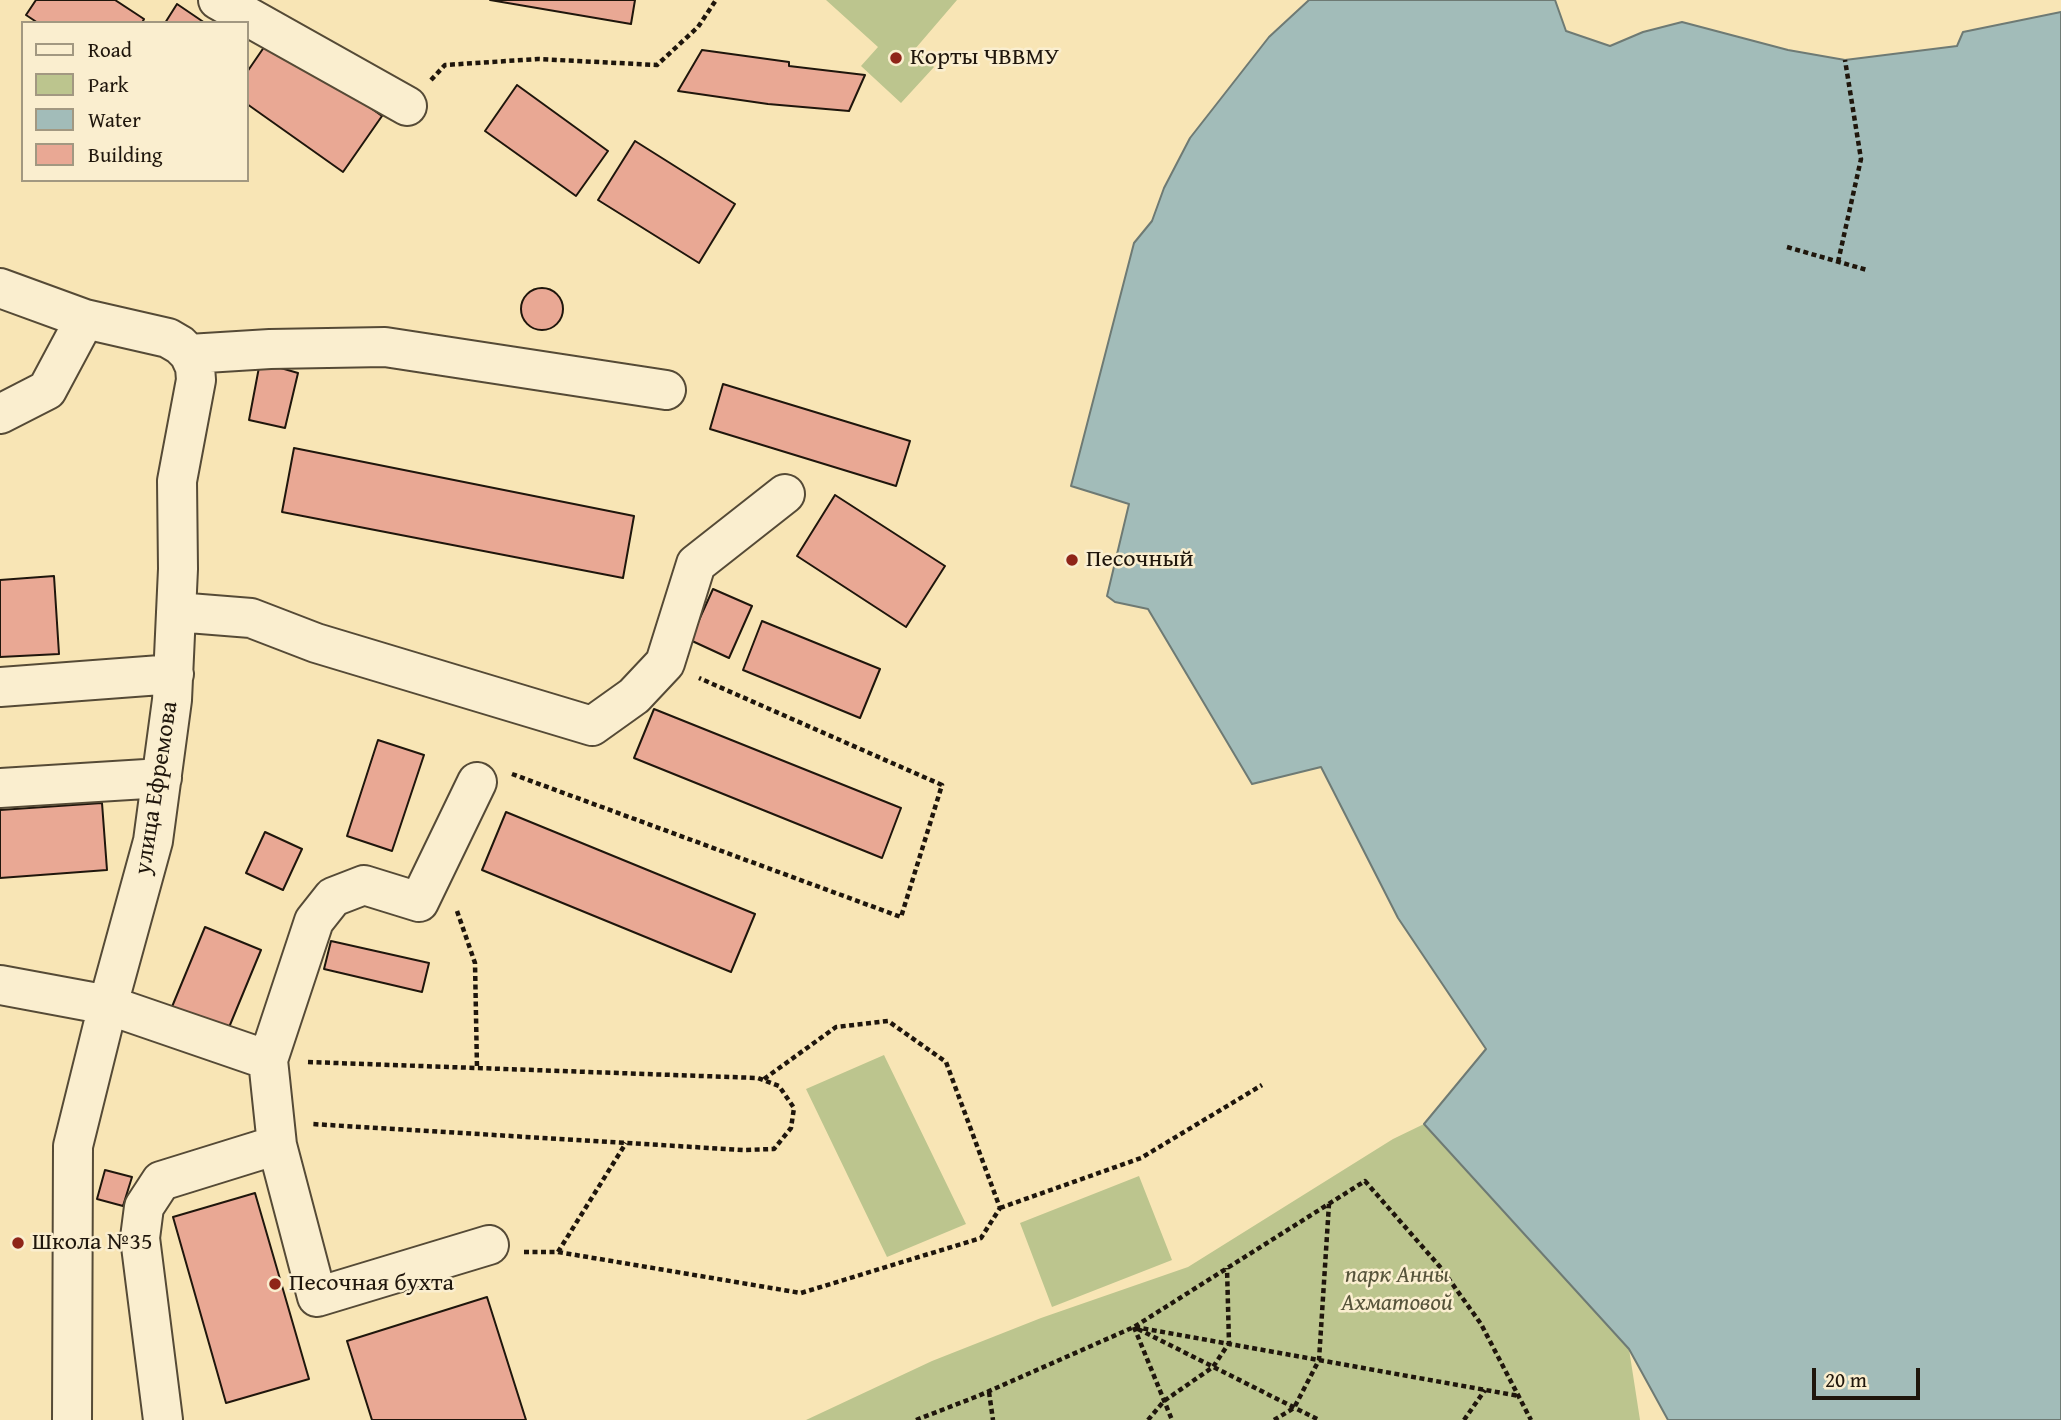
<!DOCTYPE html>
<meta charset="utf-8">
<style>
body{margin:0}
#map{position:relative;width:2061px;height:1420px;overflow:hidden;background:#f8e5b5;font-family:"Gentium Book Plus",serif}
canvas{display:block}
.legend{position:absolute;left:21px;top:21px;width:228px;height:161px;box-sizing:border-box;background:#faeecf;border:2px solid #a29881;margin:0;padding:9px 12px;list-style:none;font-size:21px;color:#1f160c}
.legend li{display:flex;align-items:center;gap:14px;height:35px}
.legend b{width:35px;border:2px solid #a29881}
.scale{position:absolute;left:1812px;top:1368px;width:108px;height:32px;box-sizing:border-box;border:4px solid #1f160c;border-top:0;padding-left:9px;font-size:21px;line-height:24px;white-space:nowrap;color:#1f160c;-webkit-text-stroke:5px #faeecf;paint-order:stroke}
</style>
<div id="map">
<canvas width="2061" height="1420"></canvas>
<ul class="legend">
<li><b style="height:9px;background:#faeecf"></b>Road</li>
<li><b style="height:19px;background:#bcc58e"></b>Park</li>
<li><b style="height:19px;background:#a2bcb9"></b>Water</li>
<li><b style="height:19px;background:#e9a894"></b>Building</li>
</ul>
<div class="scale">20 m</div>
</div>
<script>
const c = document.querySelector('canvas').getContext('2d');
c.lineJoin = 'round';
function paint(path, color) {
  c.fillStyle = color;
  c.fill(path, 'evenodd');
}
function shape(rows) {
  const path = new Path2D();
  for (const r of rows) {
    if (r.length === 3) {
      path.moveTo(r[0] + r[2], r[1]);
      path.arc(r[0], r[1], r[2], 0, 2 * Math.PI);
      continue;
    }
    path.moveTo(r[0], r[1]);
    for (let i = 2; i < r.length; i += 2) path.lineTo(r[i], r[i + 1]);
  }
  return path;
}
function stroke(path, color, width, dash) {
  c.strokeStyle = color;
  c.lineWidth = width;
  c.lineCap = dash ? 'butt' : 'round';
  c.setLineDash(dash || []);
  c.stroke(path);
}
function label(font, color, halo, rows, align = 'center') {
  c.font = font + ' "Gentium Book Plus",serif';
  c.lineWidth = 5;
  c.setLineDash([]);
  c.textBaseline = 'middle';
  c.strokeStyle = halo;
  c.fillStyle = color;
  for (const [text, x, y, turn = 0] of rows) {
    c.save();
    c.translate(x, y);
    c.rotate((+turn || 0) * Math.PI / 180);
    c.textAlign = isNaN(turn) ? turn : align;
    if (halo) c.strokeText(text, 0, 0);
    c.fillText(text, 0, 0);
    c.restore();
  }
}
paint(shape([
 [826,0,957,0,915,49,934,67,901,103,861,66,878,47],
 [884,1055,966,1224,887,1257,806,1089],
 [1424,1124,1629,1349,1640,1420,806,1420,932,1361,1041,1318,1188,1267,1393,1139],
 [1139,1176,1172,1260,1052,1307,1020,1223]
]), '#bcc58e');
const water = shape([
 [1309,0,1555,0,1566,31,1610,46,1643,32,1682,22,1788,50,1845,60,1957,46,1963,32,2061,12,2061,1420,1668,1420,1629,1349,1424,1124,1486,1049,1398,918,1321,767,1252,784,1148,609,1115,602,1107,596,1129,504,1071,486,1134,243,1152,221,1164,188,1190,138,1269,37,1309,0]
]);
paint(water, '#a2bcb9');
stroke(water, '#6e7a74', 2);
const building = shape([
 [36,0,115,0,144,19,142,23,38,23,26,15,36,0],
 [490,0,635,0,631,24,490,0],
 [177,4,205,23,165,23,177,4],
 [271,37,382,116,343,172,247,104,247,72,271,37],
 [702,50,789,62,789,66,865,75,849,111,768,104,678,91,702,50],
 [517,85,608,151,576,196,485,131,517,85],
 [635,141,735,204,699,263,598,200,635,141],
 [542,309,21],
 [260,362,298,373,285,428,249,420,260,362],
 [723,384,910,441,896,486,710,429,723,384],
 [294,448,634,516,623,578,282,512,294,448],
 [835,495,945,566,906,627,797,556,835,495],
 [54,576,59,654,0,657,0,580,54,576],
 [713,589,752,606,729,658,690,640,713,589],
 [762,621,880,669,860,718,743,670,762,621],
 [654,709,901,808,882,858,634,758,654,709],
 [378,740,424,755,392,851,347,836,378,740],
 [102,803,107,870,0,878,0,810,102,803],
 [506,812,755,914,731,972,482,870,506,812],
 [265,832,302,849,283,890,246,873,265,832],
 [205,927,261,950,225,1037,169,1014,205,927],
 [331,941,429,963,422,992,324,969,331,941],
 [105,1170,132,1177,123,1206,97,1199,105,1170],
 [255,1193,309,1379,226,1403,173,1217,255,1193],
 [487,1297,526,1420,372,1420,347,1341,487,1297]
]);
paint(building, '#e9a894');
stroke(building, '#1f160c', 2);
const minor = shape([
 [218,0,407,106],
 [0,288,85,319,168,338,180,345,189,354,195,367,196,380,177,481,178,569,172,700,153,841,108,1005,73,1146,72,1420],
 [189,354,270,349,385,347,666,390],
 [0,414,47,390,85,319],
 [176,612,251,618,316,643,592,726,634,696,665,663,696,564,785,494],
 [0,687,174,674],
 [0,788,162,778],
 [0,985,108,1005,268,1060,277,1145],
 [268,1060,314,921,333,897,364,885,419,902,477,782],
 [163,1420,140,1238,144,1207,161,1181,277,1145,317,1297,489,1245]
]);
stroke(minor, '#554a36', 42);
stroke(shape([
 [431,80,445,65,538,59,657,65,698,27,716,0],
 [1787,247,1867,270],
 [1838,262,1861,159,1845,60],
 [512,774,901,917,942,785,699,678],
 [457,911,475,963,477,1068],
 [308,1062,758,1078,779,1086,794,1108,791,1128,774,1149,743,1150,312,1124],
 [1000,1208,1141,1158,1262,1085],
 [524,1252,558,1252,626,1143],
 [558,1252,801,1293,981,1238,1000,1208,946,1062,888,1021,836,1027,764,1079],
 [1134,1327,1172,1420],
 [1135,1327,1519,1396],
 [1138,1329,1319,1420],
 [989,1392,993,1420],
 [916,1420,978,1396,1134,1327,1365,1181,1441,1268,1481,1324,1531,1420],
 [1148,1420,1164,1401,1213,1367,1229,1343,1227,1268],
 [1274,1420,1294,1408,1319,1360,1329,1204],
 [1464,1420,1485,1390]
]), '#1f160c', 4.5, [5, 3.5]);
stroke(minor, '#faeecf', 38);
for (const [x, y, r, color] of [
 [896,58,7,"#8f2418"],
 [1072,560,7,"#8f2418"],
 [18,1243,7,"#8f2418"],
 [275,1284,7,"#8f2418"]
]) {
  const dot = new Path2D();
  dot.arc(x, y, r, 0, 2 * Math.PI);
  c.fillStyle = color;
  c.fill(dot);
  stroke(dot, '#faeecf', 2.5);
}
label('24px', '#1f160c', '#faeecf', [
 ["Корты ЧВВМУ",910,58],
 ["Песочный",1086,560],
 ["Школа №35",32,1243],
 ["Песочная бухта",289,1284]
], 'left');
label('24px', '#1f160c', '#faeecf', [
 ["улица Ефремова",157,788,-81]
]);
label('italic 24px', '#56533a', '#faeecf', [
 ["парк Анны",1397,1276],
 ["Ахматовой",1397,1304]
]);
</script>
